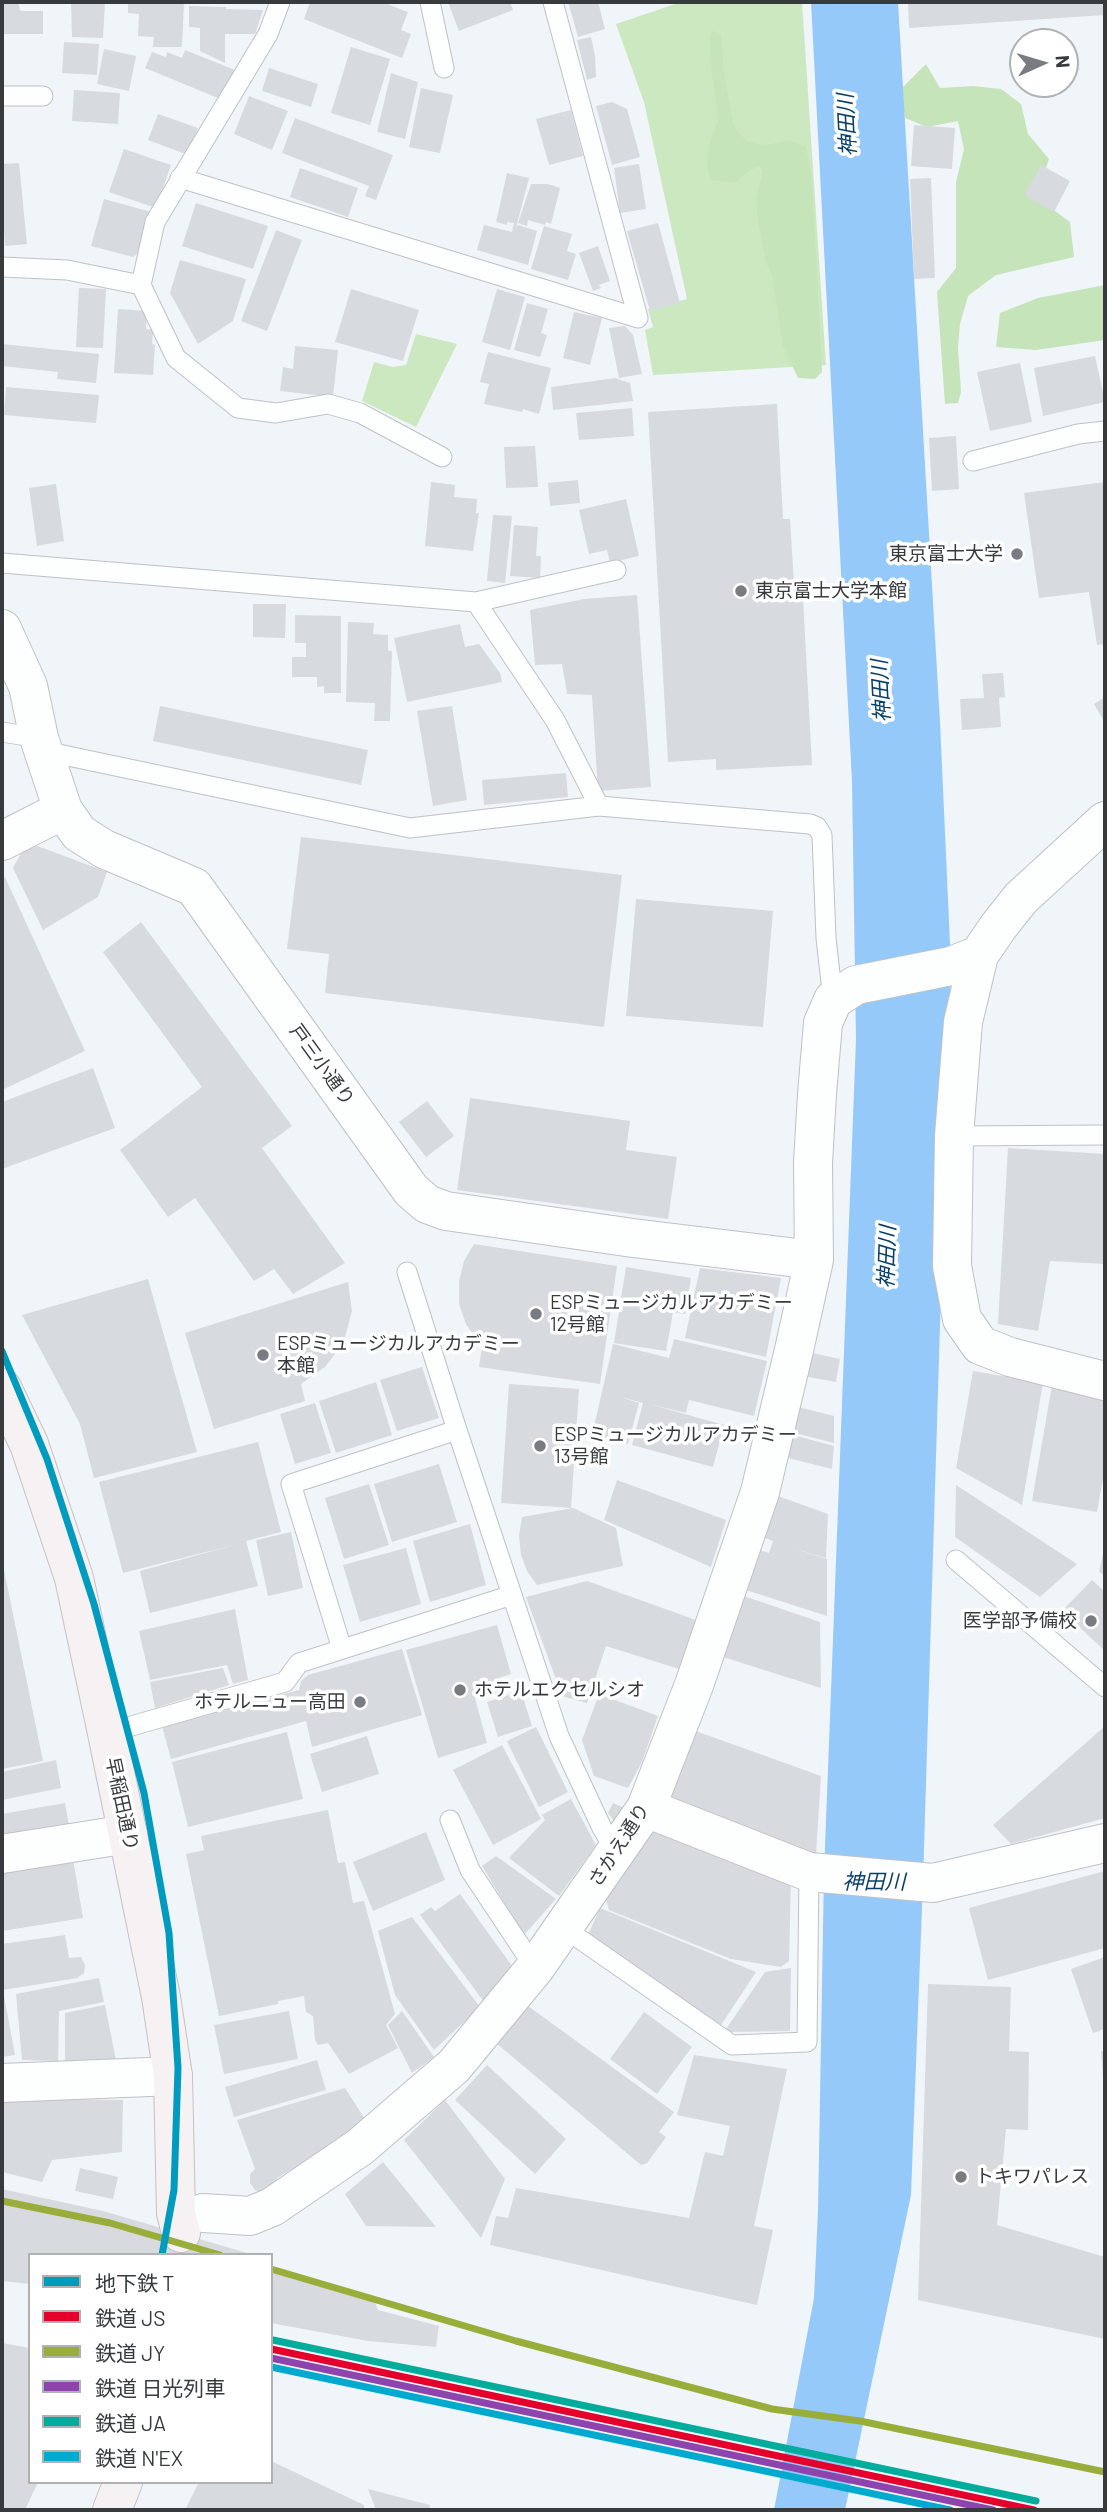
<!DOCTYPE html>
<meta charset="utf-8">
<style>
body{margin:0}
#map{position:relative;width:1107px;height:2512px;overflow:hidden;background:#f0f5fa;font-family:Barlow,"Noto Sans JP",sans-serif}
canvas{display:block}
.frame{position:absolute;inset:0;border:4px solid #383b3e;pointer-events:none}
.legend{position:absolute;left:28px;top:2253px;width:245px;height:231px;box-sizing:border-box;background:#fff;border:2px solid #afb1b2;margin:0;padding:9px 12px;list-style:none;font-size:21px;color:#383b3e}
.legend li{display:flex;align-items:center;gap:14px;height:35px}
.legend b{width:35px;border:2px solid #afb1b2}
.north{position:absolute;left:1009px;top:28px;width:70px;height:70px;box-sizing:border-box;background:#fff;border:2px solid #afb1b2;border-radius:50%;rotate:86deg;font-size:19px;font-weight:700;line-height:28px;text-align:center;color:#383b3e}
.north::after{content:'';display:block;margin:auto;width:24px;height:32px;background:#787c80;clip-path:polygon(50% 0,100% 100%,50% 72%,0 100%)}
</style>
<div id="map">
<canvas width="1107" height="2512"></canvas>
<div class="frame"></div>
<ul class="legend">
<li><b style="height:9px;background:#009bbf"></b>地下鉄 T</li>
<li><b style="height:9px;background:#e4002b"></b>鉄道 JS</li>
<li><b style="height:9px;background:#99ae3a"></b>鉄道 JY</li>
<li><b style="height:9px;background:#8e44ad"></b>鉄道 日光列車</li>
<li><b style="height:9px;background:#00ac9a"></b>鉄道 JA</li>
<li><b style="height:9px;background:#00a9ce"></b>鉄道 N'EX</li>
</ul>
<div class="north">N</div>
</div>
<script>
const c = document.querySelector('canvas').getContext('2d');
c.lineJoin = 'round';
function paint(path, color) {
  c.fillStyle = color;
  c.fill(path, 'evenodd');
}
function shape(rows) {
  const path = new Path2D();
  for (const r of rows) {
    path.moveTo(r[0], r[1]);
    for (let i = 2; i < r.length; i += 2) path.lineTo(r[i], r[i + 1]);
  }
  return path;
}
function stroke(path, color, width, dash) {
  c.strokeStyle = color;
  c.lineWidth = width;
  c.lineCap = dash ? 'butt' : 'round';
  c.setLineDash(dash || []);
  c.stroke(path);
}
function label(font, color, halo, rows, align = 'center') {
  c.font = font + ' Barlow,"Noto Sans JP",sans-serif';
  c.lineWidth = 7;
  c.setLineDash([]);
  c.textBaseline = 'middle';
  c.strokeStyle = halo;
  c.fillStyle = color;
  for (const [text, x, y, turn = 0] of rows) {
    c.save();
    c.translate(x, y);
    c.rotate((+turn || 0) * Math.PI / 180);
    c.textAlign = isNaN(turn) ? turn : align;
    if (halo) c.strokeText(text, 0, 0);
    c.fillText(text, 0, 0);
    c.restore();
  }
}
paint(shape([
 [681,2,802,2,826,365,653,375,645,330,653,327,648,309,687,299,644,102,616,24],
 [416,334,457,344,416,427,362,401,374,362,393,367,406,365]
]), '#cbe8c1');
paint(shape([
 [712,31,721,34,724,75,733,123,739,133,747,141,763,146,789,140,806,147,812,180,822,372,815,379,798,378,783,346,772,275,766,262,758,221,756,201,763,170,758,166,744,174,737,183,711,180,707,165,709,145,718,121,711,64,710,40],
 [926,64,940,88,973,86,1001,89,1021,104,1028,134,1049,159,1036,197,1070,222,1074,257,996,275,968,296,960,324,958,347,961,392,958,403,945,404,937,292,956,268,956,182,964,149,958,121,927,127,905,118,901,89],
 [1105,285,1105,340,1036,350,996,347,1000,313,1038,298]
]), '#c5e4ba');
paint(shape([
 [811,2,898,2,940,722,951,966,923,1881,911,2195,845,2510,774,2510,814,2298,818,2210,824,1873,856,1039,852,781]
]), '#94c9f9');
paint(shape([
 [2,2,18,2,20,11,43,11,43,34,2,34],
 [71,2,105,2,103,38,72,37],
 [128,2,184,2,182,47,153,47,154,37,138,36,139,14,128,13],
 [310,2,382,2,408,12,401,30,411,34,402,58,304,19],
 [448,2,510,2,513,10,459,31],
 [568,2,598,2,605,29,578,37],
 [908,2,1105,2,1105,15,909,28],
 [189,6,226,7,226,9,263,10,255,34,225,34,225,63,200,51,200,28,189,27],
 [591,37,595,56,596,77,587,80,577,40],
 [64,42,99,44,97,75,62,73],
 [351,47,390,59,370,125,331,113],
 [104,49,136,56,129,91,97,84],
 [185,50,235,70,223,100,145,68,152,52,166,57,167,52,182,58],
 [269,68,318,84,311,107,262,91],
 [391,73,418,82,405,139,377,132],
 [421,88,453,95,440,153,409,147],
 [74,90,120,93,118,124,72,121],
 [249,96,288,111,272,150,234,134],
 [612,102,627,109,640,157,612,165,596,106],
 [571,110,583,156,549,165,536,119],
 [158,114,198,128,188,155,148,140],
 [295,118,393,155,376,200,365,196,369,186,282,153],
 [914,125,955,128,952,169,911,166],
 [124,149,171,165,156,208,109,192],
 [19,163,27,244,5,246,4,232,2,232,2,164],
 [639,164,646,209,620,213,614,168],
 [1041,165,1070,181,1054,212,1024,195],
 [300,168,358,188,348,217,290,197],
 [507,173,529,178,516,228,518,225,537,231,528,265,477,250,484,225,512,232,514,223,507,222,507,225,496,222],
 [931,178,935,278,914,279,910,179],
 [531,184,548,184,560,188,551,224,546,222,545,225,528,220,527,226,518,223],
 [104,199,155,213,143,250,133,257,91,246],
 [196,203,268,226,253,269,182,246],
 [658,223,680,303,650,311,627,231],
 [544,226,572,234,567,251,576,254,568,280,531,269],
 [276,230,302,240,267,331,241,321],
 [598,246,610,281,599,285,601,288,593,291,579,253],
 [180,260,246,279,233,321,198,344,170,293],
 [79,288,106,289,103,348,76,347],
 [351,289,419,310,403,361,335,342],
 [497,289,525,297,510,350,482,342],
 [527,303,548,309,541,333,547,335,540,357,514,350],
 [118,309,147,311,146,329,153,330,152,344,155,345,153,375,114,373],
 [574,312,602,318,590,365,563,358],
 [625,326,633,335,642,374,619,378,609,328],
 [2,344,99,354,96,383,57,379,58,372,2,366],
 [295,346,338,350,333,397,280,391,283,367,293,369],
 [488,352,551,368,539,414,523,409,522,412,484,404,489,384,480,382],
 [1095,356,1105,402,1043,416,1034,368],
 [1020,363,1032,422,990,431,977,372],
 [615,378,630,383,633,401,553,410,551,387],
 [6,387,99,395,96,423,4,415],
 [777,404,783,519,790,519,795,600,803,599,812,765,716,770,716,759,668,762,648,412],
 [632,408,634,436,579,440,576,413],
 [956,436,959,489,932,491,929,438],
 [535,446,538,487,506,488,504,447],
 [578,480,580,503,550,506,548,483],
 [431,482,455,485,454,497,477,499,476,513,479,513,473,551,425,546],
 [1105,482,1105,644,1097,645,1089,592,1039,598,1024,493],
 [56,484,64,541,37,546,29,488],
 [626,499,639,556,610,563,607,550,589,554,579,510],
 [493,515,512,516,505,583,487,581],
 [514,525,538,527,536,556,541,556,540,578,510,576],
 [637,595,651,787,598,791,592,695,567,694,562,664,535,665,530,610,584,599],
 [253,604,286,604,285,638,253,637],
 [295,615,341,616,341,693,324,693,324,686,317,687,317,677,292,677,292,657,306,657,306,643,295,643],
 [348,622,374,623,373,634,388,635,388,651,392,651,390,721,374,721,375,703,346,702],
 [460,624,465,647,479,644,500,673,502,682,407,702,394,638],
 [1003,673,1005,697,999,698,1001,727,962,730,960,699,984,698,982,674],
 [1105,697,1105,723,1094,704],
 [160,706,368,750,361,785,153,741],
 [452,706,467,800,433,806,417,711],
 [566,773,568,797,484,805,482,780],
 [301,837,622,875,604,1027,325,993,329,954,287,949],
 [27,842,107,872,98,897,43,930,13,868],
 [5,877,85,1051,2,1090,2,879],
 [636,899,773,911,763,1027,626,1016],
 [141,922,292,1126,262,1148,345,1263,293,1294,274,1269,254,1281,195,1198,168,1217,120,1150,202,1087,103,952],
 [93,1068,115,1128,2,1169,2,1102],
 [470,1098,630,1121,626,1150,677,1157,668,1219,457,1190],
 [427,1101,454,1136,426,1157,399,1122],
 [1008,1148,1105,1154,1105,1264,1050,1261,1038,1331,998,1324],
 [474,1244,617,1266,600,1384,479,1367,482,1347,466,1324,459,1304,459,1281,464,1261],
 [626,1267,691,1278,685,1314,673,1312,666,1351,614,1343],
 [700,1268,781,1278,766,1357,685,1338],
 [148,1279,197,1452,94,1478,80,1424,22,1315],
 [348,1282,352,1311,343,1344,325,1367,301,1384,305,1401,214,1429,185,1333],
 [674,1339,767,1361,754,1416,689,1400,686,1413,649,1404,724,1425,713,1467,632,1445,643,1403,620,1397,639,1403,628,1444,592,1435,613,1344,669,1358],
 [808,1352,840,1359,836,1382,803,1376],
 [422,1367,439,1418,397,1431,380,1380],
 [973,1371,1043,1383,1022,1505,956,1468],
 [376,1382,392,1435,336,1453,319,1401],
 [509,1384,579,1389,571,1508,501,1503],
 [1052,1385,1105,1394,1105,1467,1097,1512,1032,1501],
 [315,1403,331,1453,295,1464,280,1414],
 [794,1406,834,1416,834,1443,787,1431],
 [786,1433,834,1446,832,1469,780,1456],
 [258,1442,281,1532,246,1541,258,1586,150,1613,140,1571,234,1545,123,1573,99,1482],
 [439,1464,457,1522,392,1542,374,1484],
 [617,1480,726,1520,711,1567,604,1520],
 [369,1484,389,1545,344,1559,325,1498],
 [956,1485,1077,1564,1040,1597,955,1537],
 [775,1495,828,1514,826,1558,789,1547,827,1559,827,1616,746,1590,759,1550,769,1553,773,1541,762,1537],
 [573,1508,616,1528,623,1566,537,1585,527,1571,521,1555,519,1536,522,1517],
 [470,1524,486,1585,430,1602,413,1541],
 [291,1532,303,1588,268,1596,256,1540],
 [406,1548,421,1604,360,1622,343,1565],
 [1104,1549,1105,1549,1105,1576,1099,1572],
 [3,1565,43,1761,2,1769,2,1566],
 [1092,1580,1105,1592,1105,1651,1062,1611],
 [587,1581,696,1620,679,1669,606,1646,587,1703,562,1696,526,1597],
 [741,1595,820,1622,821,1688,720,1656],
 [235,1609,248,1680,233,1684,227,1665,150,1680,139,1631],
 [497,1625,511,1674,499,1678,502,1689,500,1692,475,1698,487,1743,438,1758,406,1650],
 [402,1649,422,1715,312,1747,306,1721,171,1759,162,1726,299,1690,301,1681,308,1675],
 [223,1668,229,1685,155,1708,150,1682],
 [521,1691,532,1726,498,1737,487,1702],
 [599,1694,658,1716,642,1762,628,1788,594,1776,582,1740],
 [1105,1726,1105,1818,1011,1844,993,1825],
 [536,1727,568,1792,539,1807,507,1741],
 [693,1730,821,1776,816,1854,672,1809,667,1795],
 [287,1732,303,1799,188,1827,172,1762],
 [367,1736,379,1774,322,1792,310,1754],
 [502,1745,541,1819,493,1845,453,1770],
 [56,1760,61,1788,2,1800,2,1772],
 [571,1799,596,1845,559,1896,509,1858,545,1820,542,1815],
 [65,1803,70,1831,2,1842,2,1814],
 [613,1803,627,1809,618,1826,608,1813],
 [328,1810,338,1863,345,1862,353,1903,364,1901,395,2014,386,2025,398,2048,349,2074,328,2043,318,2045,315,2040,313,2016,306,2012,304,1996,278,2001,278,2004,219,2016,186,1854,204,1850,201,1836],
 [652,1828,791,1881,789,1961,781,1967,731,1959,609,1910,605,1897],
 [426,1832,445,1880,373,1911,353,1862],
 [72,1853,83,1918,2,1931,2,1864],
 [496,1856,556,1899,524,1935,482,1866],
 [1105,1871,1105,1948,988,1980,969,1908],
 [460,1894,515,1970,484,2002,420,1915,431,1907,435,1911],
 [600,1908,756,1972,721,2025,588,1935],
 [412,1917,480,2007,434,2050,395,1995,378,1931],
 [65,1935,69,1958,81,1957,85,1965,84,1973,77,1978,3,1990,15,2055,2,2057,2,1944],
 [1105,1957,1105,2029,1093,2033,1071,1969],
 [791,1968,790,2031,724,2032,765,1972],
 [99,1978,104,2002,59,2011,58,2061,22,2060,16,1994],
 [928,1984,1011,1987,1009,2051,1029,2052,1028,2130,1006,2129,997,2225,1105,2257,1105,2339,918,2300],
 [105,2005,117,2065,65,2064,65,2013],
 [528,2006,674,2112,659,2132,666,2137,647,2163,641,2165,496,2043],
 [289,2011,298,2059,224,2074,214,2025],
 [402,2011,434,2057,412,2073,388,2025],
 [644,2012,692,2047,657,2094,610,2059],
 [1101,2051,1105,2051,1105,2077,1103,2077],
 [694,2055,787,2069,754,2226,773,2230,757,2305,490,2245,496,2216,508,2218,516,2188,689,2218,705,2152,723,2156,730,2126,677,2115],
 [317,2060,326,2090,234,2117,225,2087],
 [487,2065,566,2139,535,2174,455,2100],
 [345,2088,368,2124,277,2178,276,2186,262,2193,255,2190,250,2183,250,2174,255,2169,237,2120],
 [2,2098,123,2100,122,2152,52,2160,42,2182,2,2172],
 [445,2100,505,2179,481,2238,404,2140],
 [383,2162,436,2227,366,2226,345,2194],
 [80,2168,118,2177,113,2199,75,2191],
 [2,2189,103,2211,254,2255,30,2255,30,2284,2,2281],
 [271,2272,374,2300,378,2310,439,2326,436,2347,368,2341,271,2323],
 [2,2343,30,2348,30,2482,38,2482,25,2510,2,2510],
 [271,2461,364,2505,364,2510,185,2510,199,2482,271,2482],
 [368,2489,430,2505,429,2510,376,2510]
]), '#d7dbdf');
const service = shape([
 [280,2,268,34,155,222,141,285,176,358,238,408,276,413,328,404,360,413,442,457],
 [430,2,444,68],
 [2,96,43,96],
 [180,178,638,318,553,2],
 [2,267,67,270,141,285],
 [973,461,1078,434,1105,431],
 [2,563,476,602,555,720,599,806,810,824,817,827,822,835,826,938,833,1000],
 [476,602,616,570],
 [2,732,39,738],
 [44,751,410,828,599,806],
 [954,1136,1105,1135],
 [407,1272,457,1430,559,1736,602,1828,615,1850],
 [956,1560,1105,1687],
 [342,1649,291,1484,457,1430],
 [107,1733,285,1682,299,1663,512,1595],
 [450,1820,470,1870,535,1968],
 [564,1928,732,2045,807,2042,809,1872]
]);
const minor = shape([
 [2,629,28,686,39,738,63,810,79,833,104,849,194,887,411,1190,427,1204,446,1211,633,1238,814,1260],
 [2,841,63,810],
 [979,955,998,927,1021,898,1105,821],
 [646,1808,809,1872,933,1883,1105,1843],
 [2,1854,128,1834],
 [2,2083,173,2076],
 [203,2213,250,2216,272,2207,360,2147,454,2066,535,1968,646,1808,694,1685,760,1492,794,1350,814,1260,813,1163,817,1094,823,1023,833,1000,856,985,951,966,979,955,963,1022,954,1136,952,1266,962,1319,980,1345,1010,1357,1105,1381]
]);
const primary = shape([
 [2,1388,29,1444,74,1578,107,1733,161,1997,173,2076,176,2213,181,2233],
 [112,2510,123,2482]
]);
stroke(service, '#bec2c5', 21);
stroke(minor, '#bec2c5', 40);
stroke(primary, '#c7c0c4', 40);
stroke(service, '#fdfefe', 19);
stroke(minor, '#fdfefe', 38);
stroke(primary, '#f6f2f4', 38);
stroke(shape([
 [271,2349,1034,2510]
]), '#e4002b', 7);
stroke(shape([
 [2,2201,110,2223,220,2255],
 [271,2269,516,2341,772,2409,860,2421,1105,2472]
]), '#99ae3a', 7);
stroke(shape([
 [271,2358,993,2510]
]), '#8e44ad', 7);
stroke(shape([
 [273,2340,1036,2501]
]), '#00ac9a', 7);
stroke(shape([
 [271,2367,950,2510]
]), '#00a9ce', 7);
stroke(shape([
 [2,1351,47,1459,94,1604,144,1793,169,1933,178,2068,174,2190,162,2255]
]), '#009bbf', 7);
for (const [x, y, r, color] of [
 [1017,554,7,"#787c80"],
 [741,591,7,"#787c80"],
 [536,1314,7,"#787c80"],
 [263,1355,7,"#787c80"],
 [540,1446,7,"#787c80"],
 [1091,1621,7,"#787c80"],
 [460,1690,7,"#787c80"],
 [360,1702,7,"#787c80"],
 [961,2177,7,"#787c80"]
]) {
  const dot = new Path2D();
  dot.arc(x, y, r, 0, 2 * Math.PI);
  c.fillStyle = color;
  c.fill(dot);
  stroke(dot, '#fff', 2.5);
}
label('19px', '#383b3e', '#fff', [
 ["東京富士大学",1003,554,"right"],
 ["東京富士大学本館",755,591],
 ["ESPミュージカルアカデミー",550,1303],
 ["12号館",550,1325],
 ["ESPミュージカルアカデミー",277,1344],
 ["本館",277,1366],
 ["ESPミュージカルアカデミー",554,1435],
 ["13号館",554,1457],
 ["医学部予備校",1077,1621,"right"],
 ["ホテルエクセルシオ",474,1690],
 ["ホテルニュー高田",346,1702,"right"],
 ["トキワパレス",975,2177]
], 'left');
label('19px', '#383b3e', '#fff', [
 ["戸三小通り",322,1065,54],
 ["早稲田通り",122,1804,78],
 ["さかえ通り",619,1845,-57]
]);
label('italic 21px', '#07406b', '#fff', [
 ["神田川",847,125,-93],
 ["神田川",881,691,-93],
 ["神田川",887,1257,-88],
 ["神田川",874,1882]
]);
</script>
